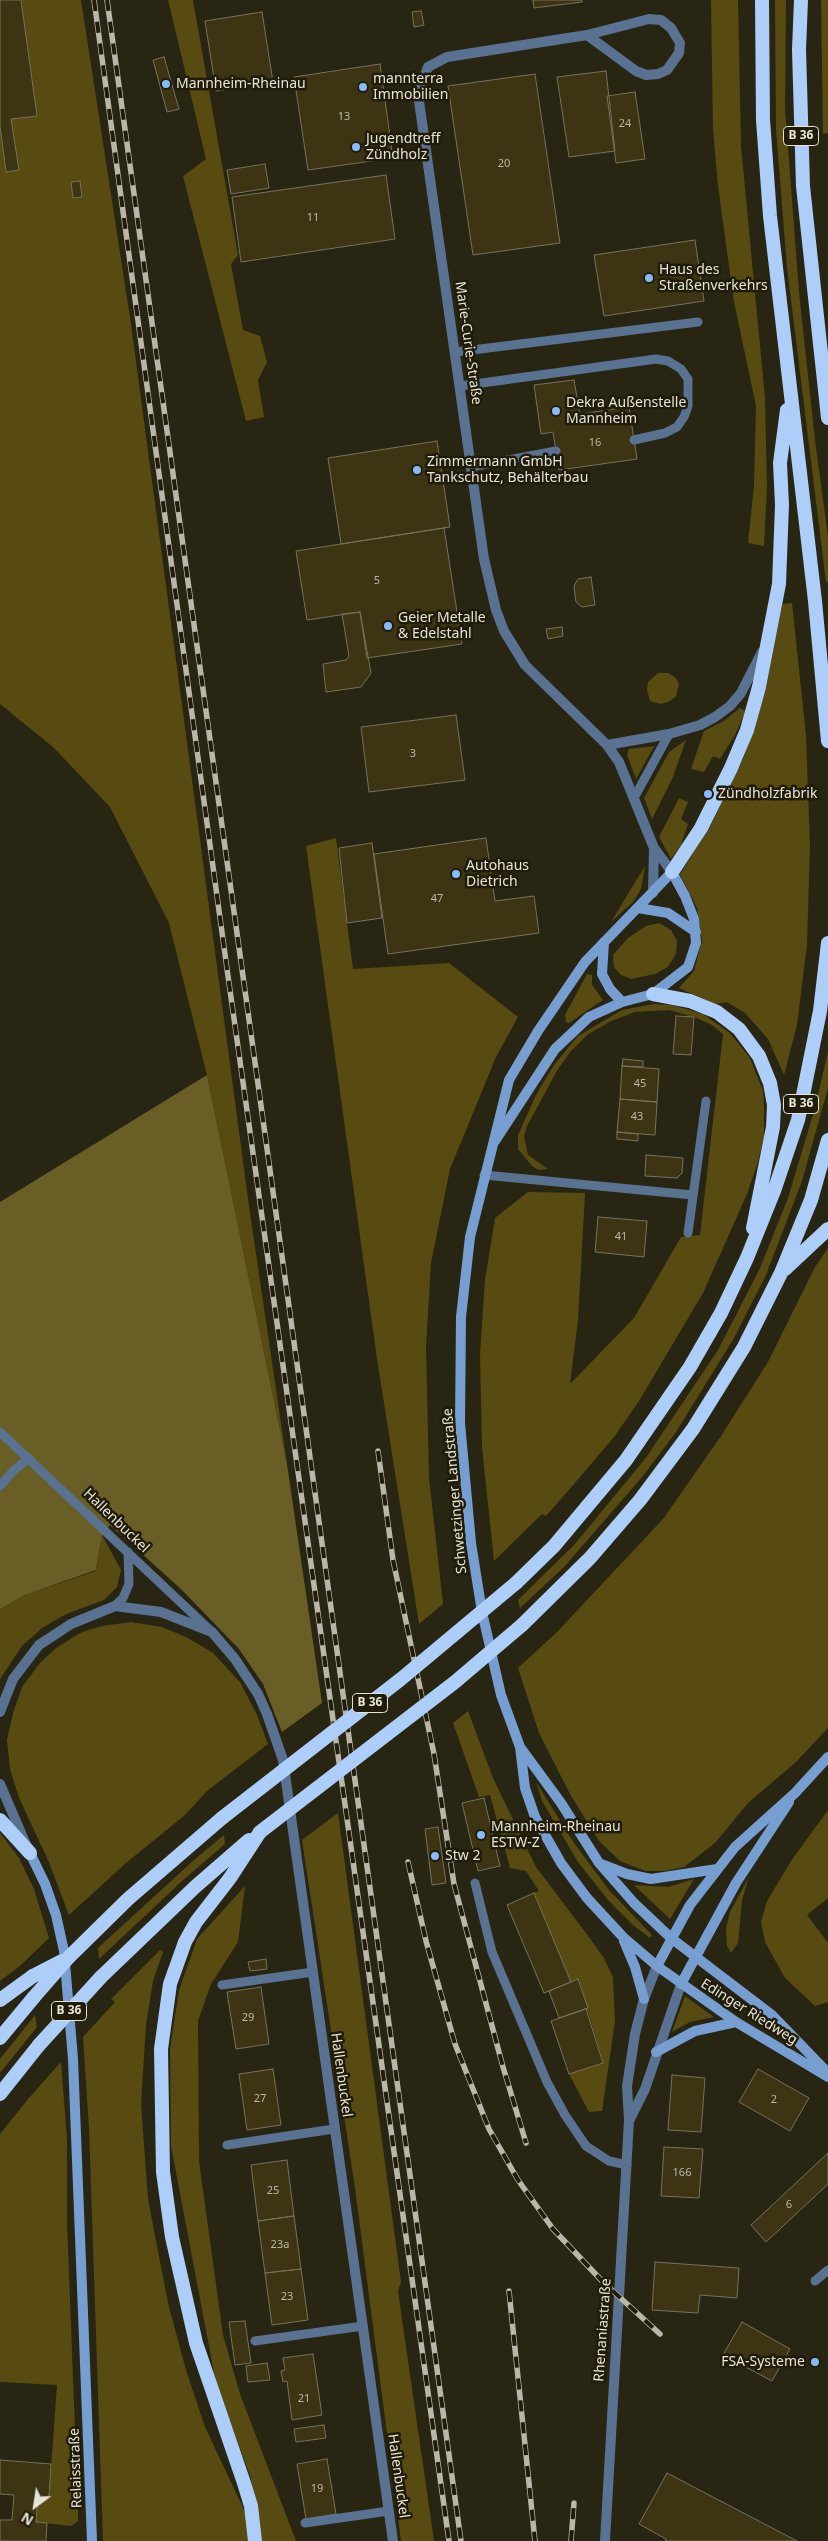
<!DOCTYPE html>
<meta charset="utf-8">
<style>
body{margin:0}
#map{position:relative;width:828px;height:2541px;overflow:hidden;background:#292513;font-family:"Noto Sans",sans-serif}
canvas{display:block}
.north{position:absolute;left:10px;top:2481px;width:50px;height:50px;-webkit-text-stroke:4px #201c09;paint-order:stroke;rotate:211deg;font-size:14px;font-weight:700;line-height:20px;text-align:center;color:#e6e4d8}
.north::after{content:'';display:block;margin:auto;width:18px;height:22px;background:#e6e4d8;clip-path:polygon(50% 0,100% 100%,50% 72%,0 100%)}
</style>
<div id="map">
<canvas width="828" height="2541"></canvas>
<div class="north">N</div>
</div>
<script>
const c = document.querySelector('canvas').getContext('2d');
c.lineJoin = 'round';
function paint(path, color) {
  c.fillStyle = color;
  c.fill(path, 'evenodd');
}
function shape(rows) {
  const path = new Path2D();
  for (const r of rows) {
    path.moveTo(r[0], r[1]);
    for (let i = 2; i < r.length; i += 2) path.lineTo(r[i], r[i + 1]);
  }
  return path;
}
function stroke(path, color, width, dash) {
  c.strokeStyle = color;
  c.lineWidth = width;
  c.lineCap = dash ? 'butt' : 'round';
  c.setLineDash(dash || []);
  c.stroke(path);
}
function label(font, color, halo, rows, align = 'center') {
  c.font = font + ' "Noto Sans",sans-serif';
  c.lineWidth = 5;
  c.setLineDash([]);
  c.textBaseline = 'middle';
  c.strokeStyle = halo;
  c.fillStyle = color;
  for (const [text, x, y, turn = 0] of rows) {
    c.save();
    c.translate(x, y);
    c.rotate((+turn || 0) * Math.PI / 180);
    c.textAlign = isNaN(turn) ? turn : align;
    if (halo) c.strokeText(text, 0, 0);
    c.fillText(text, 0, 0);
    c.restore();
  }
}
paint(shape([
 [0,0,81,0,131,324,249,1206,287,1464,207,1075,169,923,110,807,53,747,0,704],
 [168,0,193,0,238,255,231,264,243,330,260,336,267,362,258,380,264,417,246,421,183,176,206,159],
 [711,0,738,0,741,146,765,398,767,487,764,546,748,543,754,486,756,406,734,302,718,186,713,129],
 [775,0,786,0,785,108,799,292,815,440,828,537,828,582,826,582,787,268,776,129],
 [821,0,828,0,828,133,823,134],
 [792,603,806,735,810,845,807,945,797,1025,784,1075,768,1039,745,1013,727,1002,715,1004,679,988,694,971,702,941,697,908,680,874,711,825,744,757,766,689,782,604],
 [658,673,668,673,676,678,679,684,676,696,670,701,661,704,650,701,647,690,648,682],
 [740,708,745,711,744,715,735,735,720,759,713,756,704,772,691,769,704,731,724,721],
 [686,740,673,777,652,819,644,798,669,752],
 [655,746,652,750,636,779,627,755,628,751,629,749],
 [679,798,688,802,681,819,688,824,681,845,671,859,659,837],
 [336,838,353,969,449,963,518,1017,496,1057,450,1169,431,1263,426,1346,429,1478,443,1604,419,1624,377,1359,306,846],
 [645,866,641,889,633,902,611,922],
 [659,923,671,930,677,941,676,954,668,967,655,974,631,979,621,975,614,967,613,955,628,938,646,926],
 [587,974,592,975,592,985,603,1000,569,1023,566,1022,565,1015],
 [654,1004,672,1005,703,1014,730,1033,750,1058,763,1091,764,1105,764,1138,757,1165,747,1194,703,1293,639,1401,614,1437,568,1491,546,1516,542,1514,494,1561,482,1447,480,1354,485,1280,495,1218,528,1192,585,1193,578,1320,570,1384,634,1318,681,1237,700,1235,723,1034,712,1025,697,1018,669,1010,635,1012,611,1021,587,1035,571,1051,558,1069,527,1126,524,1137,528,1155,548,1169,539,1170,532,1166,518,1149,518,1135,537,1093,554,1065,578,1036,622,1010],
 [828,1051,828,1088,802,1181,766,1275,734,1338,676,1432,643,1476,564,1567,520,1608,518,1600,574,1545,645,1459,718,1350,760,1268,788,1198,815,1108],
 [828,1248,828,1728,796,1762,748,1803,715,1843,684,1867,664,1871,645,1871,620,1861,599,1841,570,1794,539,1733,518,1668,557,1632,663,1519,721,1436,768,1362,815,1267],
 [102,1535,121,1570,117,1587,104,1600,66,1614,42,1628,22,1646,0,1679,0,1609,25,1595,96,1571],
 [131,1622,162,1627,188,1638,213,1653,240,1682,257,1715,268,1744,207,1791,185,1815,126,1863,69,1915,48,1860,19,1798,10,1769,7,1740,13,1713,22,1687,40,1663,56,1648,82,1632,102,1626],
 [468,1711,493,1778,536,1867,586,1933,604,1958,613,1977,615,2021,602,2111,589,2112,569,2074,603,2062,578,1979,571,1982,534,1893,539,1891,526,1871,510,1868,490,1795,479,1797,453,1723],
 [536,1782,574,1843,609,1890,652,1935,650,1938,633,1925,608,1900,578,1862,542,1801],
 [828,1810,828,1898,807,1915,828,1943,828,2002,815,2006,785,1978,765,1942,761,1922,767,1901,791,1861],
 [338,1813,401,2282,398,2291,434,2541,401,2541,355,2188,302,1840],
 [0,1833,19,1858,34,1889,49,1938,21,1965,0,1981],
 [224,1835,225,1844,182,1881,99,1959,98,1948,194,1860],
 [749,1877,742,1900,738,1943,731,1953,727,1946,726,1929,730,1912],
 [694,1879,670,1919,634,1885,668,1887],
 [245,1886,238,1942,211,1984,198,2021,199,2161,223,2335,240,2394,296,2541,262,2541,251,2478,216,2383,171,2146,170,2049,179,1990,197,1939],
 [160,1950,163,1952,153,1981,146,2025,141,2104,148,2199,168,2303,186,2370,205,2427,246,2514,249,2541,103,2541,89,2128,83,2037,115,2002,111,1999],
 [685,1996,714,2017,690,2022,672,2032],
 [35,2015,37,2027,0,2073,0,2059],
 [61,2062,67,2139,67,2223,78,2506,78,2521,71,2526,36,2522,38,2496,49,2497,57,2385,0,2382,0,2134,28,2099]
]), '#574b11');
paint(shape([
 [207,1075,287,1464,322,1703,282,1732,263,1684,239,1649,181,1589,110,1525,102,1535,96,1570,25,1595,0,1609,0,1202]
]), '#6a5e27');
const building = shape([
 [0,0,21,0,37,116,11,119,19,170,6,172,0,126,0,0],
 [533,0,582,0,582,2,534,8,533,0],
 [421,11,424,25,414,27,412,12,421,11],
 [262,12,273,82,216,91,205,21,262,12],
 [164,57,179,109,167,112,153,60,164,57],
 [380,64,393,158,308,170,294,77,380,64],
 [606,71,615,151,569,157,557,77,606,71],
 [535,74,560,243,473,255,448,86,535,74],
 [635,92,645,159,616,163,607,96,635,92],
 [265,164,269,188,231,194,227,170,265,164],
 [386,175,395,239,241,262,232,197,386,175],
 [80,181,82,197,73,198,71,182,80,181],
 [695,240,704,301,604,316,594,255,695,240],
 [574,380,580,414,629,407,637,459,559,470,553,432,541,434,534,385,574,380],
 [437,441,450,527,341,544,328,458,437,441],
 [444,528,462,644,367,658,360,612,307,620,296,551,444,528],
 [591,577,595,605,582,607,576,602,574,586,578,579,591,577],
 [360,612,371,673,361,687,326,692,323,664,346,660,349,656,342,614,360,612],
 [562,627,563,636,548,639,546,629,562,627],
 [456,715,465,780,369,792,361,727,456,715],
 [486,838,495,901,534,896,539,933,388,954,374,854,486,838],
 [372,843,382,918,347,923,339,848,372,843],
 [676,1016,694,1017,691,1055,673,1054,676,1016],
 [623,1059,643,1061,643,1067,622,1066,623,1059],
 [622,1066,659,1069,657,1102,620,1099,622,1066],
 [620,1099,657,1102,655,1135,617,1132,620,1099],
 [617,1132,638,1134,638,1141,617,1139,617,1132],
 [646,1155,683,1158,682,1173,677,1178,645,1176,646,1155],
 [598,1217,647,1221,644,1257,595,1252,598,1217],
 [484,1798,500,1866,478,1871,462,1803,484,1798],
 [438,1827,446,1883,432,1885,425,1829,438,1827],
 [534,1893,571,1982,544,1993,507,1905,534,1893],
 [266,1959,267,1969,250,1971,248,1962,266,1959],
 [578,1979,588,2008,559,2018,549,1991,578,1979],
 [261,1987,269,2044,236,2049,227,1992,261,1987],
 [586,2009,603,2063,569,2074,551,2021,586,2009],
 [273,2069,281,2125,247,2130,239,2074,273,2069],
 [758,2069,809,2098,790,2131,739,2102,758,2069],
 [672,2075,705,2078,701,2132,668,2130,672,2075],
 [664,2147,703,2149,699,2198,661,2196,664,2147],
 [828,2153,828,2184,766,2242,751,2225,828,2153],
 [287,2160,294,2216,258,2221,251,2165,287,2160],
 [294,2216,301,2269,265,2273,258,2221,294,2216],
 [655,2262,739,2268,737,2298,700,2295,698,2313,652,2310,655,2262],
 [301,2269,308,2320,272,2325,265,2273,301,2269],
 [245,2321,251,2363,235,2365,229,2322,245,2321],
 [742,2322,790,2349,772,2381,723,2355,742,2322],
 [313,2354,322,2415,292,2420,287,2381,283,2382,281,2371,285,2370,283,2358,313,2354],
 [267,2363,270,2380,248,2382,246,2366,267,2363],
 [324,2425,326,2438,296,2442,294,2429,324,2425],
 [327,2459,336,2514,306,2519,297,2464,327,2459],
 [0,2460,51,2464,49,2497,38,2496,36,2522,47,2523,46,2541,0,2541,0,2520,12,2520,14,2495,0,2494,0,2460],
 [667,2473,797,2541,665,2541,666,2539,639,2524,667,2473]
]);
paint(building, '#3c3413');
stroke(building, '#76725d', 1);
stroke(shape([
 [456,352,698,322],
 [460,386,656,359,668,361,681,369,688,379,688,406,684,417,677,427,665,433,634,440],
 [471,467,556,451],
 [634,798,669,734],
 [484,1175,693,1195],
 [688,1233,706,1101],
 [0,1432,211,1631],
 [0,1486,14,1470,29,1458],
 [115,1606,123,1598,129,1584,128,1552],
 [475,1883,492,1952,547,2082,565,2115,586,2146,609,2161,627,2165],
 [222,1985,313,1972],
 [227,2145,334,2129],
 [815,2281,828,2270],
 [255,2341,363,2326],
 [305,2523,389,2511]
]), '#597291', 9);
stroke(shape([
 [587,35,636,71,646,75,658,74,667,70,679,53,680,43,671,28,661,20,649,19,587,35,447,57,428,67,418,94,484,559,496,610,504,631,525,665,607,745,619,762,654,848,672,872],
 [607,745,669,734,700,725,715,717,730,706,741,693,762,652],
 [653,893,654,848],
 [0,1712,13,1679,39,1645,71,1624,115,1606,161,1612,212,1632,235,1659,258,1694,267,1714,283,1760,393,2541],
 [0,1784,27,1847]
]), '#597291', 10);
stroke(shape([
 [630,2119,645,2089,681,1984],
 [605,2541,629,2120,627,2086,635,2034,644,1999,657,1966]
]), '#597291', 10);
stroke(shape([
 [638,908,668,913,696,932],
 [604,942,602,974,610,989,622,1002],
 [495,1141,555,1049,589,1017,622,1002,653,994,688,967,696,943,694,919,685,896,672,872,585,962,538,1031,509,1080,470,1237,461,1317,460,1423,471,1543,482,1612,501,1695,520,1747,525,1788,535,1817,561,1863,587,1898,623,1937,657,1966,736,2022,828,2077],
 [520,1747,561,1803,599,1863,634,1903,671,1938,772,2015,827,2072],
 [30,1853,45,1884,56,1915,64,1951,73,2059,92,2541],
 [601,1864,627,1874,651,1879,717,1869],
 [624,1941,635,1967,644,1999],
 [657,1966,690,1905,735,1847,795,1793,828,1757],
 [681,1984,736,1883,789,1802],
 [656,2052,695,2031,736,2022]
]), '#769ed0', 10);
stroke(shape([
 [762,0,763,120,770,216,815,601,828,741],
 [801,0,799,50,803,186,828,418],
 [672,872,701,828,731,768,747,730,759,687,779,584,782,505,780,463,787,410],
 [653,994,690,1001,717,1012,739,1029,759,1056,770,1083,774,1105,773,1127,753,1228],
 [785,1269,828,1229],
 [516,1583,554,1546,626,1460,690,1367,721,1313,747,1258,774,1191,798,1120,820,1011,828,943],
 [522,1625,590,1558,640,1500,693,1429,744,1347,781,1273,811,1200,828,1140],
 [0,1820,30,1853],
 [69,1957,128,1899,222,1818],
 [101,1977,195,1887,249,1840],
 [0,2000,33,1976],
 [0,2038,34,1997],
 [0,2094,39,2045],
 [255,2541,251,2506,244,2483,196,2343,172,2237,163,2172,161,2049,170,1984,185,1942,196,1922,230,1878,260,1832]
]), '#adcef8', 14);
const rail = shape([
 [94,0,228,976,449,2541],
 [107,0,461,2541],
 [378,1451,393,1560,434,1754,454,1884,503,2067,526,2143],
 [408,1862,426,1941,455,2044,489,2129,518,2180,553,2229,603,2282,660,2334],
 [509,2291,535,2541],
 [571,2541,574,2503]
]);
stroke(rail, '#bab7aa', 5.5);
stroke(rail, '#201c09', 4, [11]);
stroke(shape([
 [222,1818,401,1679,516,1583],
 [260,1832,455,1682,522,1625],
 [33,1976,62,1961],
 [34,1997,69,1957],
 [39,2045,101,1977]
]), '#adcef8', 14);
for (const [x, y, r, color] of [
 [166,84,5,"#86bbfb"],
 [363,87,5,"#86bbfb"],
 [356,147,5,"#86bbfb"],
 [649,278,5,"#86bbfb"],
 [556,411,5,"#86bbfb"],
 [417,470,5,"#86bbfb"],
 [388,626,5,"#86bbfb"],
 [708,794,5,"#86bbfb"],
 [456,874,5,"#86bbfb"],
 [481,1835,5,"#86bbfb"],
 [435,1856,5,"#86bbfb"],
 [815,2362,5,"#86bbfb"]
]) {
  const dot = new Path2D();
  dot.arc(x, y, r, 0, 2 * Math.PI);
  c.fillStyle = color;
  c.fill(dot);
  stroke(dot, '#201c09', 2);
}
label('11px', '#bcb8a7', null, [
 ["13",344,117],
 ["24",625,124],
 ["20",504,164],
 ["11",313,218],
 ["16",595,443],
 ["5",377,581],
 ["3",413,754],
 ["47",437,899],
 ["45",640,1084],
 ["43",637,1117],
 ["41",621,1237],
 ["29",248,2018],
 ["27",260,2099],
 ["2",774,2100],
 ["166",682,2173],
 ["25",273,2191],
 ["6",789,2205],
 ["23a",280,2245],
 ["23",287,2297],
 ["21",304,2399],
 ["19",317,2489]
]);
for (const [x, y, w] of [
 [801,136,35],
 [801,1104,35],
 [370,1703,35],
 [69,2011,35]
]) {
  const box = new Path2D();
  box.roundRect(x - w / 2, y - 9.5, w, 19, 4);
  c.fillStyle = '#201c09';
  c.fill(box);
  stroke(box, '#e6e4d8', 1);
}
label('bold 12px', '#e6e4d8', null, [
 ["B 36",801,136],
 ["B 36",801,1104],
 ["B 36",370,1703],
 ["B 36",69,2011]
]);
label('14px', '#e6e4d8', '#201c09', [
 ["mannterra",373,79],
 ["Immobilien",373,95],
 ["Mannheim-Rheinau",176,84],
 ["Jugendtreff",366,139],
 ["Zündholz",366,155],
 ["Haus des",659,270],
 ["Straßenverkehrs",659,286],
 ["Dekra Außenstelle",566,403],
 ["Mannheim",566,419],
 ["Zimmermann GmbH",427,462],
 ["Tankschutz, Behälterbau",427,478],
 ["Geier Metalle",398,618],
 ["& Edelstahl",398,634],
 ["Zündholzfabrik",718,794],
 ["Autohaus",466,866],
 ["Dietrich",466,882],
 ["Mannheim-Rheinau",491,1827],
 ["ESTW-Z",491,1843],
 ["Stw 2",445,1856],
 ["FSA-Systeme",805,2362,"right"]
], 'left');
label('14px', '#e6e4d8', '#201c09', [
 ["Marie-Curie-Straße",468,343,82],
 ["Schwetzinger Landstraße",455,1491,-95],
 ["Hallenbuckel",116,1521,44],
 ["Edinger Riedweg",749,2012,32],
 ["Hallenbuckel",341,2075,82],
 ["Rhenaniastraße",603,2330,-86],
 ["Relaisstraße",76,2468,-92],
 ["Hallenbuckel",398,2476,82]
]);
</script>
